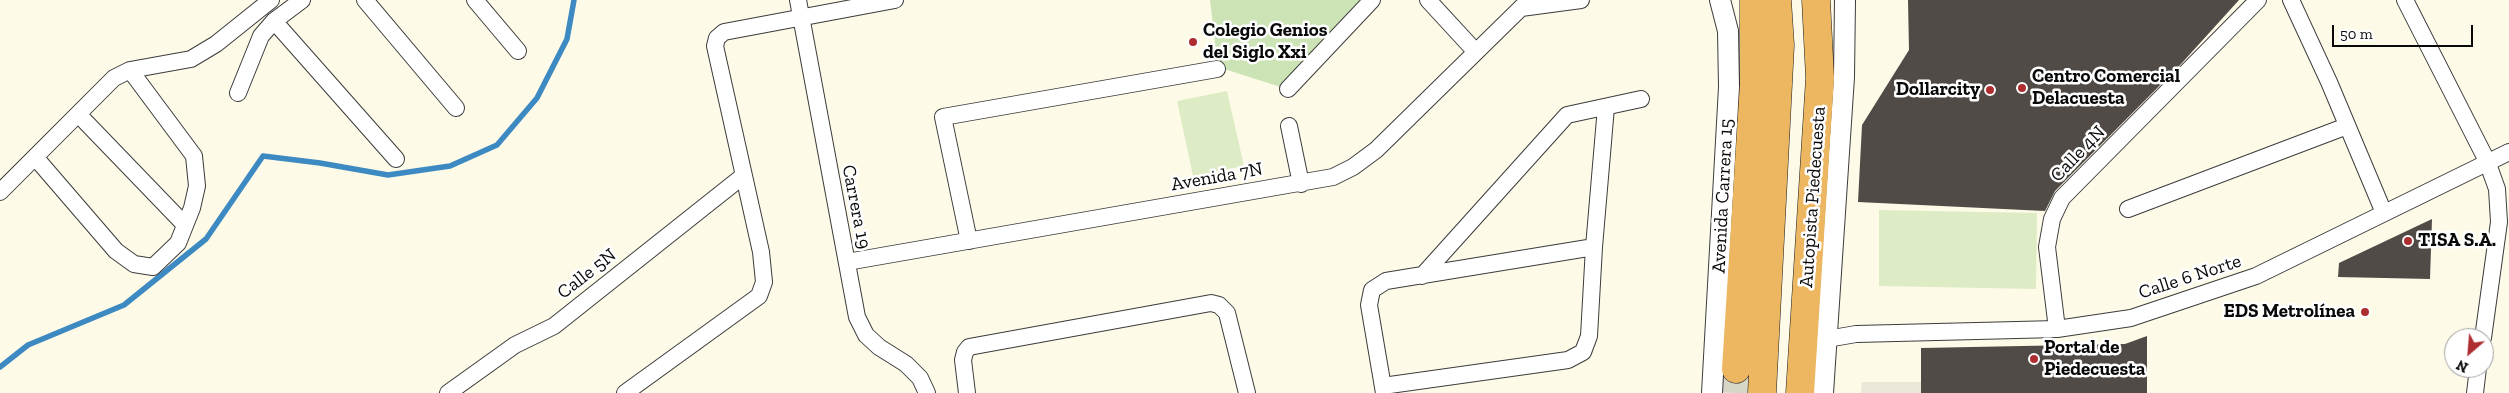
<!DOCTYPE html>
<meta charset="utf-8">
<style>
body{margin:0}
#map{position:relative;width:2509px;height:393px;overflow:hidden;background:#fdfae8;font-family:"Zilla Slab",serif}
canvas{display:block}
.north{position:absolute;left:2444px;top:328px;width:50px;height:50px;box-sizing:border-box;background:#fff;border:1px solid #9d9d9d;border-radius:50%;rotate:207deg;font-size:14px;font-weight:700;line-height:20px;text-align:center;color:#090909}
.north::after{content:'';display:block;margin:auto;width:18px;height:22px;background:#ae2d31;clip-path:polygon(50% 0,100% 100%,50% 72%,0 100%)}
.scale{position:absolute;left:2332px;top:25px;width:141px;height:22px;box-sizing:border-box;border:2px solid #090909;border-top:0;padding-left:6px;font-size:15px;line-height:18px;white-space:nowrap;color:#090909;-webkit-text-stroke:4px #fff;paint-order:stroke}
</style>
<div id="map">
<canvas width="2509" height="393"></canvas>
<div class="north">N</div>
<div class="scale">50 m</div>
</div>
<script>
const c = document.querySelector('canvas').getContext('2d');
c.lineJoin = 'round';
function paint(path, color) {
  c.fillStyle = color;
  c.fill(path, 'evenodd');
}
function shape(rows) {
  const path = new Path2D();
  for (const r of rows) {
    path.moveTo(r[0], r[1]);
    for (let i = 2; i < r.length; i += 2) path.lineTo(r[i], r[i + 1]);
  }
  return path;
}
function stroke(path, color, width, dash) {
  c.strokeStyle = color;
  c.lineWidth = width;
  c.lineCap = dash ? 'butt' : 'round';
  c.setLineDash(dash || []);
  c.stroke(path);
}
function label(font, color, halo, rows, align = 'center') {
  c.font = font + ' "Zilla Slab",serif';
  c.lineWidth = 5;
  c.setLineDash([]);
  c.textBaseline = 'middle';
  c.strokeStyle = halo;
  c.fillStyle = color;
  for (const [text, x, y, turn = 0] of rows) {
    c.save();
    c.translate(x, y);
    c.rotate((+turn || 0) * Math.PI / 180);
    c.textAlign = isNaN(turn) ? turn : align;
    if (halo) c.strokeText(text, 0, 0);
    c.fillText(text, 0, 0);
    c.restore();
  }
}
paint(shape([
 [1210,0,1370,0,1287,89,1218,67]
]), '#cce4b5');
paint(shape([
 [1227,91,1244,166,1193,176,1177,101],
 [1879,210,2037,213,2036,289,1879,286]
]), '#deecc6');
paint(shape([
 [1862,382,1921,382,1921,393,1861,393]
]), '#ebe7d9');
stroke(shape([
 [0,367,28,345,124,305,206,239,263,156,320,163,388,175,450,166,497,145,537,98,567,39,574,0]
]), '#3d8ac2', 5.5);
paint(shape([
 [1908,0,2239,0,2181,64,2055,191,2045,211,1858,202,1862,125,1909,50],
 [2432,219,2430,279,2338,277,2339,263],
 [2147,336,2147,393,1921,393,1921,348,2125,344]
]), '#514b47');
stroke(shape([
 [1735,393,1736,369]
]), '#d8d6c7', 28, [28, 14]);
const minor = shape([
 [365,0,456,108],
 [475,0,518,51],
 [798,0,857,317,866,335,879,347,906,364,920,378,927,393],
 [1428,0,1475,51],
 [2291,0,2329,82,2384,213],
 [2405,0,2487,161,2497,189,2499,222,2483,338],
 [1521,8,1581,0],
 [274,21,396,159],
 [1288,89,1372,0],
 [238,93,261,36,274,21,302,0],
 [78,114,185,225],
 [1289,126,1301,184],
 [35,157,116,251,134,264,153,267,178,243,192,208,197,186,194,156,130,70],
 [0,192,114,78,130,70,191,59,216,44,271,0],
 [2128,209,2347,126],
 [969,241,943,117,1217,69],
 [847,262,1333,177,1353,167,1376,150,1529,0],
 [1422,276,1567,115,1641,99],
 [2057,329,2047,247,2052,219,2062,198,2258,0],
 [1827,339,1856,334,2057,329,2131,318,2256,276,2509,152],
 [1383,386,1568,360,1583,352,1589,336,1594,247,1606,107],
 [448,393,515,345,554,326,743,176],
 [625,393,759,296,764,282,761,252,715,46,717,38,724,32,895,0],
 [967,393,963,360,965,352,969,347,1211,303,1219,305,1227,313,1247,393],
 [1384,393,1369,305,1372,290,1386,281,1594,247],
 [2475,393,2478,368]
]);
const tertiary = shape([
 [1712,393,1729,87,1728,31,1720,0],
 [1823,393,1844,77,1845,0]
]);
const trunk = shape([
 [1736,369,1754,84,1754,0],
 [1762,393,1780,45,1777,0],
 [1800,393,1820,78,1816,0]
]);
stroke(minor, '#3c3c3c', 18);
stroke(tertiary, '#3c3c3c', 22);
stroke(trunk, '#1a1a1a', 29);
stroke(minor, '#fff', 16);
stroke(tertiary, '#fff', 20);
stroke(trunk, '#ecb760', 28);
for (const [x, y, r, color] of [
 [1193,42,5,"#ae2d31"],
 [2022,88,5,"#ae2d31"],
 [1990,90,5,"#ae2d31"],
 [2408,241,5,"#ae2d31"],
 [2365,312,5,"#ae2d31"],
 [2034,359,5,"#ae2d31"]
]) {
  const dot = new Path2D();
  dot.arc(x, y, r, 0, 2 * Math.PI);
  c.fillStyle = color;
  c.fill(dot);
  stroke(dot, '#fff', 2);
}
label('bold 19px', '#090909', '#fff', [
 ["Colegio Genios",1203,31],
 ["del Siglo Xxi",1203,53],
 ["Centro Comercial",2032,77],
 ["Delacuesta",2032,99],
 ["Dollarcity",1980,90,"right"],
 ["TISA S.A.",2418,241],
 ["EDS Metrolínea",2355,312,"right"],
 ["Portal de",2044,348],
 ["Piedecuesta",2044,370]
], 'left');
label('19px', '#090909', '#fff', [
 ["Calle 4N",2078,154,-46],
 ["Avenida 7N",1217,177,-10],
 ["Avenida Carrera 15",1723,196,-87],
 ["Autopista Piedecuesta",1813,197,-86],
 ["Carrera 19",856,207,79],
 ["Calle 5N",587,274,-38],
 ["Calle 6 Norte",2190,277,-18]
]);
</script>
